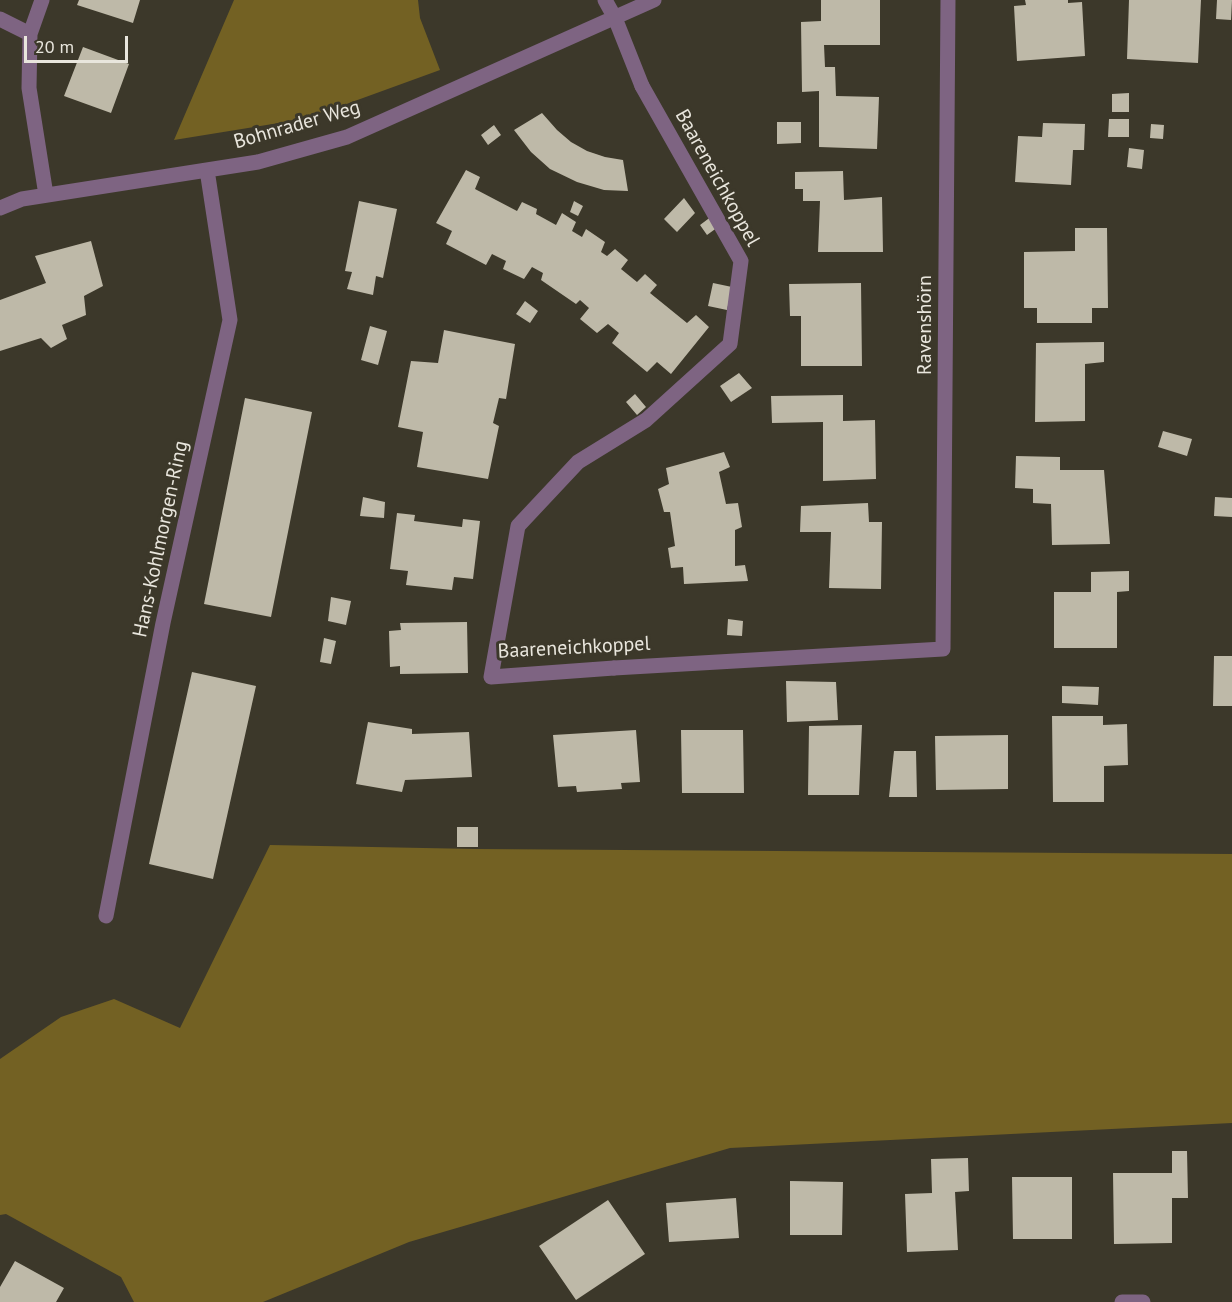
<!DOCTYPE html>
<meta charset="utf-8">
<style>
body{margin:0}
#map{position:relative;width:1232px;height:1302px;overflow:hidden;background:#3c382a;font-family:"PT Sans",sans-serif}
canvas{display:block}
.scale{position:absolute;left:24px;top:36px;width:104px;height:27px;box-sizing:border-box;border:3px solid #e9e6dd;border-top:0;padding-left:8px;font-size:18px;line-height:21px;white-space:nowrap;color:#e9e6dd;-webkit-text-stroke:4px #3c382a;paint-order:stroke}
</style>
<div id="map">
<canvas width="1232" height="1302"></canvas>
<div class="scale">20 m</div>
</div>
<script>
const c = document.querySelector('canvas').getContext('2d');
c.lineJoin = 'round';
function paint(path, color) {
  c.fillStyle = color;
  c.fill(path, 'evenodd');
}
function shape(rows) {
  const path = new Path2D();
  for (const r of rows) {
    path.moveTo(r[0], r[1]);
    for (let i = 2; i < r.length; i += 2) path.lineTo(r[i], r[i + 1]);
  }
  return path;
}
function stroke(path, color, width, dash) {
  c.strokeStyle = color;
  c.lineWidth = width;
  c.lineCap = dash ? 'butt' : 'round';
  c.setLineDash(dash || []);
  c.stroke(path);
}
function label(font, color, halo, rows, align = 'center') {
  c.font = font + ' "PT Sans",sans-serif';
  c.lineWidth = 6;
  c.setLineDash([]);
  c.textBaseline = 'middle';
  c.strokeStyle = halo;
  c.fillStyle = color;
  for (const [text, x, y, turn = 0] of rows) {
    c.save();
    c.translate(x, y);
    c.rotate((+turn || 0) * Math.PI / 180);
    c.textAlign = isNaN(turn) ? turn : align;
    if (halo) c.strokeText(text, 0, 0);
    c.fillText(text, 0, 0);
    c.restore();
  }
}
paint(shape([
 [234,0,418,0,420,18,440,70,330,110,285,122,174,140],
 [270,845,475,849,1232,854,1232,1123,730,1148,409,1242,263,1302,134,1302,121,1277,6,1214,0,1215,0,1059,61,1017,114,999,180,1028]
]), '#736123');
paint(shape([
 [79,0,140,0,133,23,77,5],
 [821,0,880,0,880,45,824,45,825,67,835,67,836,96,879,97,877,149,819,147,819,91,802,92,801,22,821,21],
 [1025,0,1068,0,1068,3,1082,2,1085,56,1017,61,1014,6,1026,5],
 [1129,0,1201,0,1198,63,1127,59],
 [1217,0,1232,0,1231,20,1216,19],
 [83,47,129,64,111,113,64,96],
 [1129,93,1129,112,1112,112,1112,94],
 [542,113,557,130,571,142,587,151,605,157,623,160,628,191,604,190,577,182,550,169,531,152,514,130],
 [1109,119,1129,119,1129,137,1108,137],
 [777,122,801,122,801,143,777,144],
 [1043,123,1085,124,1084,150,1073,150,1071,185,1015,182,1018,136,1042,137],
 [1151,124,1164,125,1163,139,1150,138],
 [494,125,501,135,488,145,481,135],
 [1129,148,1144,150,1142,169,1127,167],
 [466,170,480,177,475,189,517,211,522,202,537,209,536,214,556,225,562,213,576,222,572,231,582,237,586,229,605,242,601,252,607,256,615,249,628,260,621,269,637,282,645,274,657,285,650,293,687,323,696,315,709,327,671,374,657,362,647,372,612,343,619,333,608,324,597,333,580,319,589,308,580,300,576,304,541,280,543,273,532,267,524,279,503,269,506,261,492,254,486,265,446,244,452,231,436,223],
 [843,171,844,200,882,197,883,252,818,252,820,201,803,201,803,189,795,189,795,172],
 [684,198,695,213,677,232,664,219],
 [359,201,397,209,383,278,376,276,373,295,347,289,352,272,345,271],
 [574,201,583,206,578,216,570,212],
 [712,216,718,227,707,235,700,225],
 [1075,228,1107,228,1108,308,1092,308,1092,323,1037,323,1037,308,1024,308,1024,252,1075,251],
 [91,241,103,286,84,296,86,315,62,325,67,339,51,348,41,338,0,351,0,300,46,283,35,256],
 [713,283,732,287,727,310,708,306],
 [861,283,862,366,801,366,801,316,790,316,789,284],
 [525,301,538,311,530,323,516,314],
 [370,326,387,331,378,365,361,360],
 [444,330,515,344,506,399,499,398,493,423,499,426,488,479,417,467,423,432,398,427,411,361,438,363],
 [1104,342,1104,362,1085,364,1085,421,1035,422,1036,343],
 [739,373,752,388,731,402,720,386],
 [635,394,646,407,637,415,626,402],
 [843,395,843,421,875,420,876,479,823,481,823,422,772,423,771,396],
 [245,398,312,412,271,617,204,604],
 [1163,431,1192,439,1187,456,1158,447],
 [724,452,730,467,719,472,726,504,738,503,742,527,735,530,735,566,745,565,748,581,684,584,683,567,671,568,668,548,675,546,670,512,664,512,658,489,669,484,666,468],
 [1016,456,1060,457,1060,470,1104,470,1110,544,1052,545,1051,504,1033,503,1033,489,1015,488],
 [363,497,385,502,384,518,360,516],
 [1215,497,1232,498,1232,517,1214,516],
 [868,503,869,522,882,522,881,589,829,588,831,532,800,532,801,506],
 [397,513,415,515,414,521,462,527,463,519,480,521,473,579,454,577,452,590,406,585,408,571,390,569],
 [1129,571,1129,591,1117,592,1117,648,1054,648,1054,592,1091,592,1091,572],
 [331,597,351,601,346,625,328,621],
 [728,619,743,621,742,636,727,635],
 [467,622,468,673,400,674,400,666,390,667,389,631,401,630,400,623],
 [324,638,336,641,331,664,320,662],
 [1214,656,1232,656,1232,706,1213,706],
 [192,672,256,686,213,879,149,864],
 [786,681,836,682,838,720,787,722],
 [1062,686,1099,687,1098,705,1062,703],
 [1052,716,1103,716,1103,725,1127,724,1128,765,1104,766,1104,802,1053,802],
 [368,722,412,729,412,734,469,732,472,777,405,780,402,792,356,784],
 [862,725,859,795,808,795,809,726],
 [636,730,640,782,621,783,622,789,577,792,576,786,558,787,553,735],
 [681,730,743,730,744,793,682,793],
 [1008,735,1008,789,936,790,935,736],
 [894,751,916,751,917,797,889,797],
 [457,827,478,827,478,847,457,847],
 [1172,1151,1187,1151,1188,1198,1172,1198,1172,1243,1114,1244,1113,1173,1172,1173],
 [968,1158,969,1191,955,1192,958,1250,907,1252,905,1194,932,1193,931,1159],
 [1012,1177,1072,1177,1072,1239,1013,1239],
 [790,1181,843,1182,842,1235,790,1235],
 [736,1198,739,1238,669,1242,666,1203],
 [608,1200,645,1254,576,1300,539,1246],
 [15,1261,64,1288,56,1302,0,1302,0,1287]
]), '#beb9a8');
stroke(shape([
 [614,668,491,677,518,526,578,462,646,420,730,344,741,261,642,86]
]), '#7e6482', 15);
stroke(shape([
 [42,0,30,34,29,88,46,195],
 [605,0,615,18,642,86],
 [0,19,30,34],
 [0,208,22,199,258,162,347,137,654,0],
 [614,668,943,649,948,0],
 [106,916,163,623,230,320,207,170],
 [1122,1302,1143,1302]
]), '#7e6482', 15);
label('20px', '#e9e6dd', '#3c382a', [
 ["Bohnrader Weg",297,125,-16],
 ["Baareneichkoppel",717,178,61],
 ["Ravenshörn",925,325,-90],
 ["Hans-Kohlmorgen-Ring",161,539,-78],
 ["Baareneichkoppel",574,648,-3]
]);
</script>
